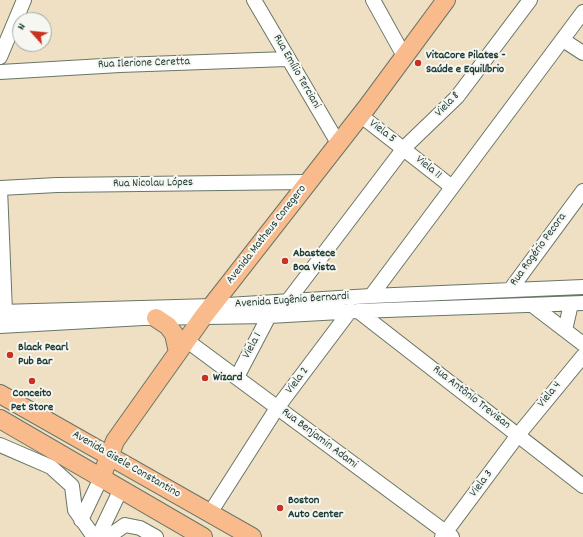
<!DOCTYPE html>
<meta charset="utf-8">
<style>
body{margin:0}
#map{position:relative;width:583px;height:537px;overflow:hidden;background:#efe0c3;font-family:Dekko,sans-serif}
canvas{display:block}
.north{position:absolute;left:12px;top:12px;width:40px;height:40px;box-sizing:border-box;background:#f6f6f2;border:1px solid #a0aca6;border-radius:50%;rotate:297deg;font-size:11px;font-weight:700;line-height:16px;text-align:center;color:#1f3d34}
.north::after{content:'';display:block;margin:auto;width:14px;height:18px;background:#c8321e;clip-path:polygon(50% 0,100% 100%,50% 72%,0 100%)}
</style>
<div id="map">
<canvas width="583" height="537"></canvas>
<div class="north">N</div>
</div>
<script>
const c = document.querySelector('canvas').getContext('2d');
c.lineJoin = 'round';
function shape(rows) {
  const path = new Path2D();
  for (const r of rows) {
    path.moveTo(r[0], r[1]);
    for (let i = 2; i < r.length; i += 2) path.lineTo(r[i], r[i + 1]);
  }
  return path;
}
function stroke(path, color, width, dash) {
  c.strokeStyle = color;
  c.lineWidth = width;
  c.lineCap = dash ? 'butt' : 'round';
  c.setLineDash(dash || []);
  c.stroke(path);
}
function label(font, color, halo, rows, align = 'center') {
  c.font = font + ' Dekko,sans-serif';
  c.lineWidth = 4;
  c.setLineDash([]);
  c.textBaseline = 'middle';
  c.strokeStyle = halo;
  c.fillStyle = color;
  for (const [text, x, y, turn = 0] of rows) {
    c.save();
    c.translate(x, y);
    c.rotate((+turn || 0) * Math.PI / 180);
    c.textAlign = isNaN(turn) ? turn : align;
    if (halo) c.strokeText(text, 0, 0);
    c.fillText(text, 0, 0);
    c.restore();
  }
}
const minor = shape([
 [254,0,338,143],
 [373,0,404,56],
 [563,40,583,53],
 [0,57,24,0],
 [0,72,120,65,287,59],
 [360,115,452,187],
 [0,188,57,185,307,182],
 [0,188,5,312],
 [510,290,583,191],
 [371,296,583,12],
 [287,302,404,148,457,97,530,0],
 [532,305,583,344],
 [358,311,583,486],
 [0,312,212,306,371,296,583,287],
 [0,326,143,318,269,316,358,311,583,303],
 [565,330,571,304],
 [186,340,452,537],
 [237,377,269,316],
 [0,445,51,467,72,486,75,510,94,537],
 [210,513,277,408,350,311],
 [81,520,101,478],
 [98,537,121,489],
 [108,537,125,525,140,528,156,537],
 [442,537,518,435,583,356]
]);
const major = shape([
 [156,318,168,326,174,334,178,352],
 [0,394,252,537],
 [0,419,203,537],
 [101,478,115,441,203,317,367,107,446,0]
]);
stroke(minor, '#687666', 16);
stroke(major, '#687666', 20);
stroke(minor, '#fff', 14);
stroke(major, '#fabb8c', 18);
for (const [x, y, r, color] of [
 [418,63,4,"#c8321e"],
 [285,261,4,"#c8321e"],
 [10,355,4,"#c8321e"],
 [205,378,4,"#c8321e"],
 [32,381,4,"#c8321e"],
 [280,508,4,"#c8321e"]
]) {
  const dot = new Path2D();
  dot.arc(x, y, r, 0, 2 * Math.PI);
  c.fillStyle = color;
  c.fill(dot);
  stroke(dot, '#f6f6f2', 1.5);
}
label('bold 12px', '#1f3d34', '#f6f6f2', [
 ["VitaCore Pilates -",426,56],
 ["Saúde e Equilíbrio",426,70],
 ["Abastece",293,254],
 ["Boa Vista",293,268],
 ["Black Pearl",18,348],
 ["Pub Bar",18,362],
 ["Wizard",213,378],
 ["Conceito",32,394,"center"],
 ["Pet Store",32,408,"center"],
 ["Boston",288,501],
 ["Auto Center",288,515]
], 'left');
label('12px', '#1f3d34', '#f6f6f2', [
 ["Rua Ilerione Ceretta",144,64,-2],
 ["Rua Emílio Terciani",296,72,60],
 ["Viela 8",448,105,-46],
 ["Viela 5",382,132,37],
 ["Viela 11",428,168,39],
 ["Rua Nicolau Lópes",153,184,-1],
 ["Avenida Matheus Conegero",267,235,-52],
 ["Rua Rogério Pecora",539,250,-54],
 ["Avenida Eugênio Bernardi",292,301,-4],
 ["Viela 1",253,346,-62],
 ["Viela 2",298,381,-53],
 ["Viela 4",550,395,-51],
 ["Rua Antônio Trevisan",471,398,38],
 ["Rua Benjamin Adami",319,439,37],
 ["Avenida Gisele Constantino",126,465,30],
 ["Viela 3",482,484,-53]
]);
</script>
